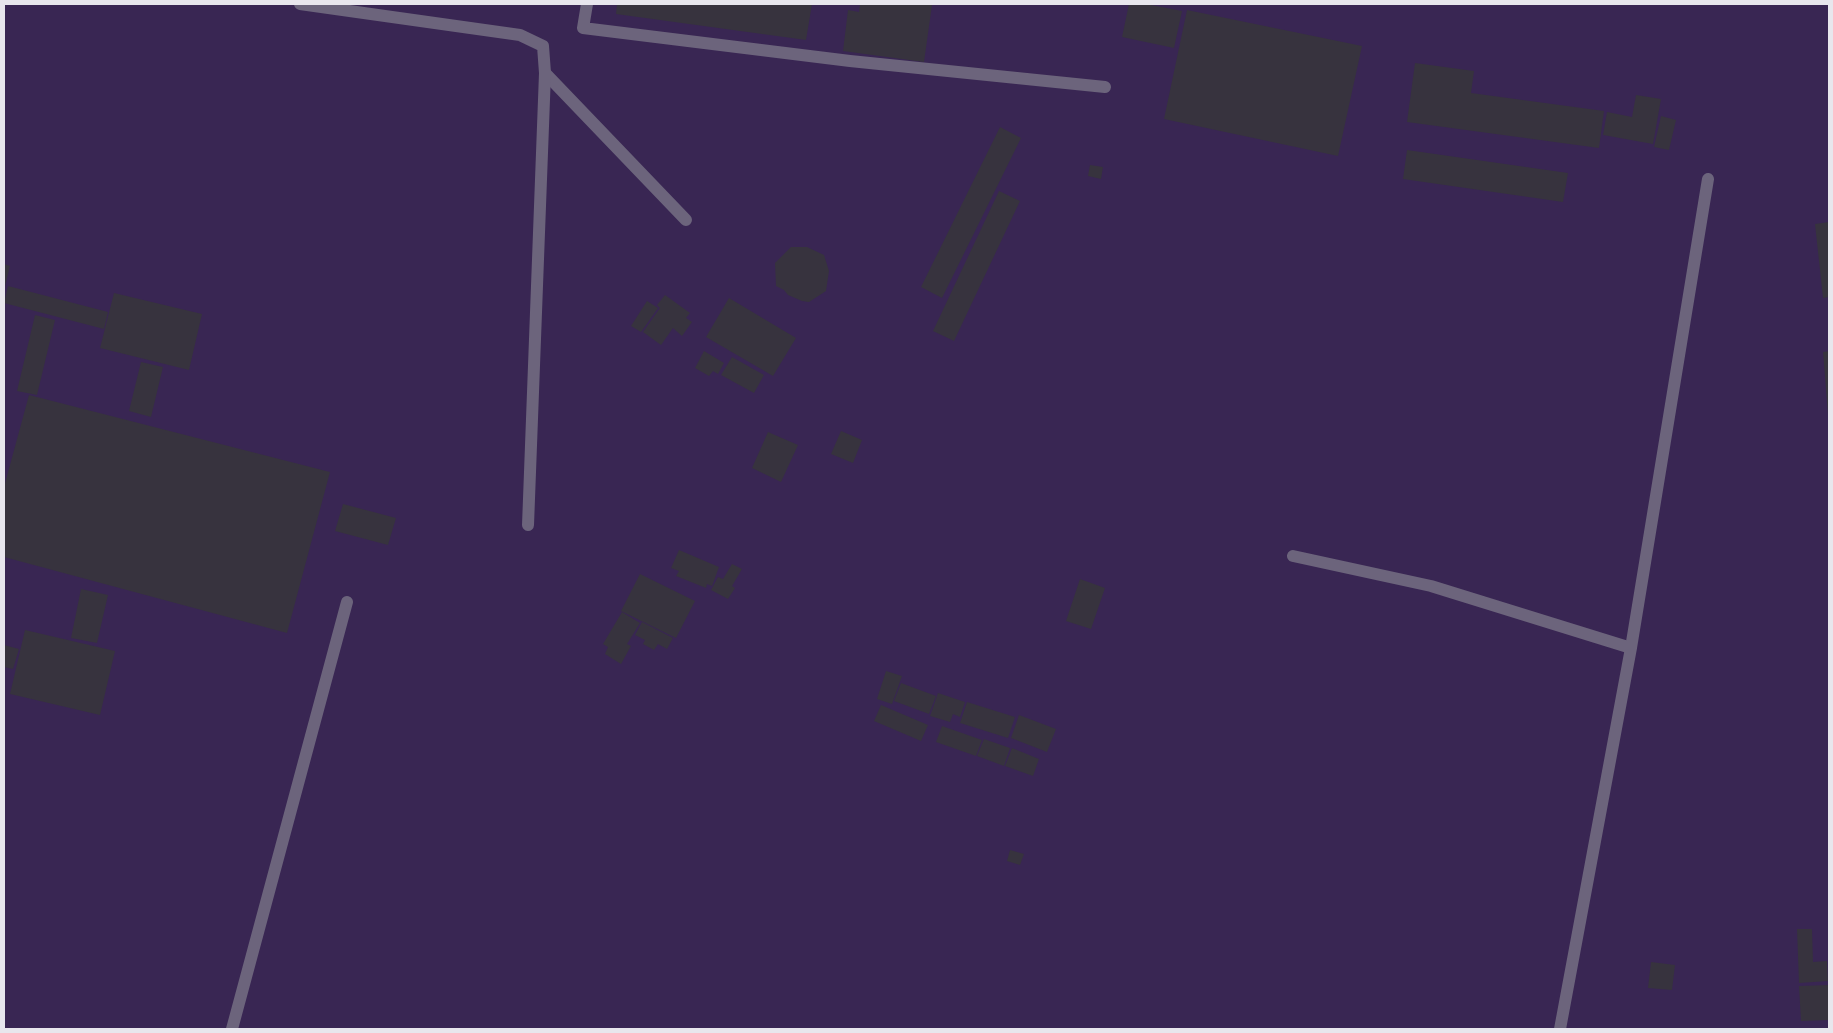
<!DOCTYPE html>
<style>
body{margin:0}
#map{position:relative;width:1833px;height:1033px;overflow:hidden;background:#201c26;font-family:"PT Sans",sans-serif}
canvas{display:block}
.frame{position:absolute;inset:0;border:5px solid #e8e6ed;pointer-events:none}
</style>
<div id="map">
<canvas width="1833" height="1033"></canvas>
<div class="frame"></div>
</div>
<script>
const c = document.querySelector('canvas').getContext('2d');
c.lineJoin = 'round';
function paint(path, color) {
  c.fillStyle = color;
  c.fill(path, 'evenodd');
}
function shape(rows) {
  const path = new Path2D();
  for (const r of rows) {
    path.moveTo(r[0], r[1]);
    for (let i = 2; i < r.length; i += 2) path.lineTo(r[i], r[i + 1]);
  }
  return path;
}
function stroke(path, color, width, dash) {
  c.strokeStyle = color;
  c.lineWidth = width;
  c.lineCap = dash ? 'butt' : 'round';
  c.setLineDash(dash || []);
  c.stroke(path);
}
paint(shape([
 [4,4,1829,4,1829,1029,4,1029]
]), '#392653');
paint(shape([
 [617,4,812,4,806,40,616,14],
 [860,4,925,4,932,5,924,62,843,51,848,10,859,12],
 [1129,4,1146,4,1182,11,1174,48,1122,37],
 [1187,10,1362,46,1338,156,1164,119],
 [1415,63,1474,71,1471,93,1604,111,1599,148,1407,122],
 [1636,95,1661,99,1653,144,1603,135,1607,112,1632,117],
 [1661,116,1676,120,1669,150,1654,147],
 [1000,127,1021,138,942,298,921,287],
 [1407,150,1568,173,1563,202,1403,179],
 [1090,165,1103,167,1101,179,1088,176],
 [999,191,1020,201,954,341,933,331],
 [1829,222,1829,297,1823,298,1815,224],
 [791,247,807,247,824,255,829,271,826,291,809,302,802,301,788,295,784,290,776,286,775,263],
 [4,264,10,266,4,290],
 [8,286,108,312,104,329,4,303],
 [114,293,202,314,189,370,100,348],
 [665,295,690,313,686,318,692,322,682,336,673,328,661,345,643,332,660,308,657,305],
 [729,298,796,338,773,376,706,337],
 [647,301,658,308,641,332,631,326],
 [35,315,55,320,37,395,17,391],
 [704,351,724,363,718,374,713,371,709,376,695,368],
 [1829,351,1829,415,1828,415,1823,352],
 [732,357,764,375,754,393,721,375],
 [141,362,163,367,151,417,129,411],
 [29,395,330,472,287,633,4,557,4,487],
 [841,431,862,440,853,463,831,454],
 [768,432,798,445,781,482,752,468],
 [343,504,396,518,388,545,335,531],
 [679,550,719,567,712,586,707,584,706,588,676,576,679,571,671,568],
 [732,564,742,569,732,586,735,588,728,599,711,590,718,577,723,579],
 [640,574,695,601,676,638,621,611],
 [1080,579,1105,588,1091,629,1066,621],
 [81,589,108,595,97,643,71,638],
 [622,612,640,623,627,644,631,646,621,664,605,654,608,647,603,644],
 [642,622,673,638,667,649,658,644,654,650,643,644,645,640,635,635],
 [25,630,115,651,100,715,10,694],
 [4,645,19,649,13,669,4,667],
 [886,671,902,676,892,704,877,699],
 [901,683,936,696,929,714,894,701],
 [938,693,965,702,960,717,953,714,950,722,930,716],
 [967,702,1015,717,1008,738,960,723],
 [881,705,928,725,921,741,874,721],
 [1019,715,1056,729,1047,752,1011,738],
 [942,726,982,740,976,756,936,742],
 [984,739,1010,748,1004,766,977,756],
 [1012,748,1039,759,1033,776,1005,766],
 [1010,850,1024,854,1020,865,1007,861],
 [1797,929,1812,929,1813,962,1827,961,1828,981,1799,983],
 [1651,962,1675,965,1672,990,1648,988],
 [1829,985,1829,1020,1801,1021,1799,986]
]), '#37333e');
stroke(shape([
 [545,73,686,220],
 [1293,556,1431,586,1631,648],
 [232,1029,347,602],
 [1560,1029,1631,648,1708,179]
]), '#6c647c', 12);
stroke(shape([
 [300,4,520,35,543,46,545,73,528,525],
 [587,4,583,28,850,61,1105,87]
]), '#6c647c', 12);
</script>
